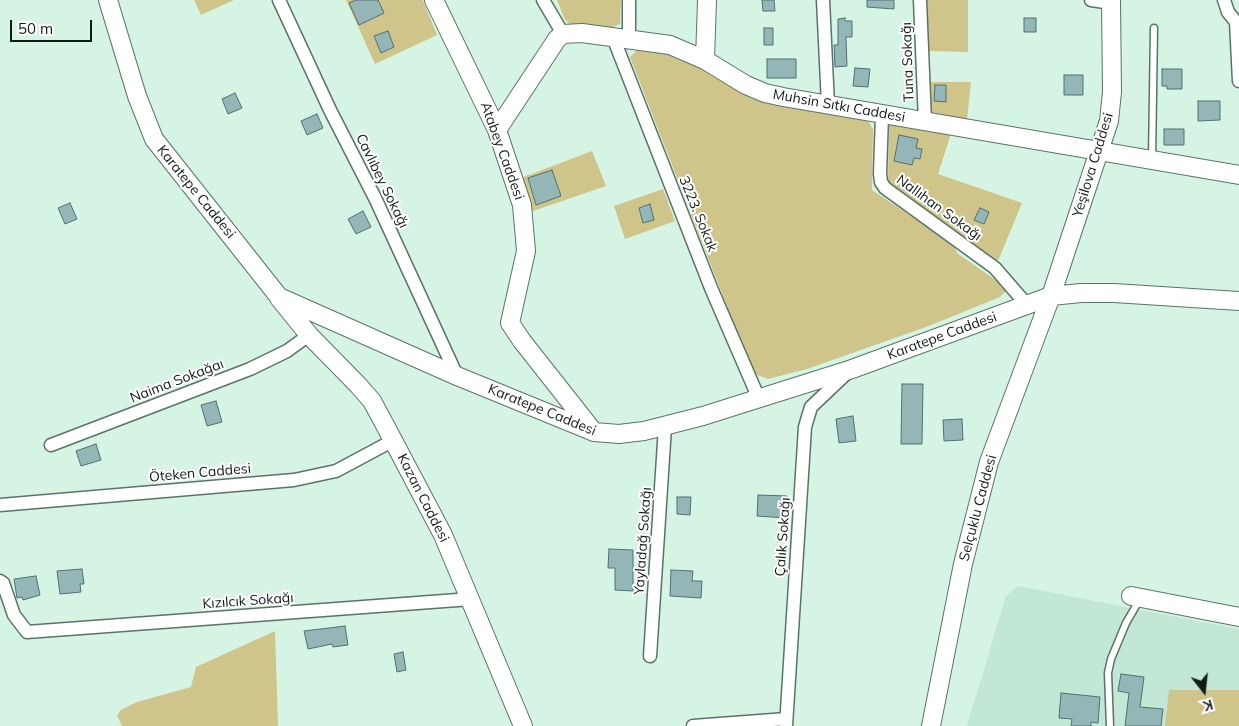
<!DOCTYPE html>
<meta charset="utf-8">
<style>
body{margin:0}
#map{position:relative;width:1239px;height:726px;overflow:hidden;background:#d6f4e4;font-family:Mulish,sans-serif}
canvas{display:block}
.north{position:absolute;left:1179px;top:666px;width:50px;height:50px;-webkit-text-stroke:4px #fff;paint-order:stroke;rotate:164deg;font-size:14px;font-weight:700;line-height:20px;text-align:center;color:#111b16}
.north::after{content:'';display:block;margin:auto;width:18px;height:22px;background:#111b16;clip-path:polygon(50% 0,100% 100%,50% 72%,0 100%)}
.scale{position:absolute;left:10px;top:20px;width:82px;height:22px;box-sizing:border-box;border:2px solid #111b16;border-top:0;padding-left:6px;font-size:15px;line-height:18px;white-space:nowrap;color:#111b16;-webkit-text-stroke:4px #fff;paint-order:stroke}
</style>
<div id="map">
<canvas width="1239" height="726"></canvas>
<div class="north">K</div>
<div class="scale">50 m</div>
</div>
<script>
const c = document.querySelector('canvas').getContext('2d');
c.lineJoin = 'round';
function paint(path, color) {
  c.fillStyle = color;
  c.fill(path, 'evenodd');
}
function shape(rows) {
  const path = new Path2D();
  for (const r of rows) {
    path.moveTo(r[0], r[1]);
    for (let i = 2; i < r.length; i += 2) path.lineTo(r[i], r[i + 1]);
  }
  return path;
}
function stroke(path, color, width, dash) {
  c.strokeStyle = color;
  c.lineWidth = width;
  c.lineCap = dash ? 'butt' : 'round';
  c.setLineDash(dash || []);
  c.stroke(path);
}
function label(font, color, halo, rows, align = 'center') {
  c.font = font + ' Mulish,sans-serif';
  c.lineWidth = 4;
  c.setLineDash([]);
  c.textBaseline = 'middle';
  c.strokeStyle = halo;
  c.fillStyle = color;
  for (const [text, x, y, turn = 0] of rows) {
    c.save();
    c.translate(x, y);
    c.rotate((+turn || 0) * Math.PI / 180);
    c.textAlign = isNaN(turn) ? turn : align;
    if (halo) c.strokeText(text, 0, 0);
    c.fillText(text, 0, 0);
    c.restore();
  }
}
paint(shape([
 [1018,586,1239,629,1239,726,967,726,1006,596]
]), '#c2e7d4');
paint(shape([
 [194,0,234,0,201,15],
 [346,0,423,0,437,35,375,64],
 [557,0,621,0,620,24,611,28,570,24,565,20],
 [927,0,968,0,968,52,929,51],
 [637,50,677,54,714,71,750,98,868,121,873,129,872,190,954,245,957,253,1004,286,1006,291,1000,297,929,326,807,369,768,379,757,375,749,363,630,57],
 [928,82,971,82,967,120,931,112,929,108],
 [889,125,951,134,938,174,1022,203,998,261,888,185],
 [592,151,606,186,533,211,521,178],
 [663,189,675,221,625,239,614,206],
 [275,631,278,726,122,726,117,715,121,710,137,702,191,687,196,667],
 [1169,690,1239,690,1239,726,1165,726]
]), '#cfc58a');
const building = shape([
 [356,0,378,0,384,13,359,25,349,3,356,0],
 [762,0,774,0,775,11,763,11,762,0],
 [867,0,894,0,894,9,867,7,867,0],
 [845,18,845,21,852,21,852,37,846,37,847,66,835,67,834,45,838,45,838,19,845,18],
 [1024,18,1036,18,1036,32,1024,32,1024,18],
 [764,28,773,28,773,45,764,45,764,28],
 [388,31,394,47,381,53,374,36,388,31],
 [767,59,796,59,796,78,767,78,767,59],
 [855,68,870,69,868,87,853,86,855,68],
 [1162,69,1182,69,1182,89,1167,89,1167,86,1162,86,1162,69],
 [1064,75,1083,75,1083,95,1064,95,1064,75],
 [935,85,946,85,946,102,934,101,935,85],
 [235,93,242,108,228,114,222,99,235,93],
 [1198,101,1220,101,1220,120,1198,121,1198,101],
 [317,114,323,128,307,135,301,121,317,114],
 [1164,129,1184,129,1184,145,1164,145,1164,129],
 [899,135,918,139,916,148,922,149,920,159,914,158,912,165,894,161,899,135],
 [552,170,561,196,536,205,528,178,552,170],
 [70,203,77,219,65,224,58,208,70,203],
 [650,204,654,220,643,223,639,208,650,204],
 [980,208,989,212,984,224,974,220,980,208],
 [363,211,371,227,356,234,348,219,363,211],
 [902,384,923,384,922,444,901,444,902,384],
 [216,401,222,422,207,426,201,405,216,401],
 [853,416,856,441,839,443,836,419,853,416],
 [962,419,963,440,944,441,943,420,962,419],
 [96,444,101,460,81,466,76,451,96,444],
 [758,495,787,496,786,518,757,516,758,495],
 [677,497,691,497,690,515,677,514,677,497],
 [609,549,633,550,633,591,615,590,615,568,608,568,609,549],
 [82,569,84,584,80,584,81,592,60,594,57,571,82,569],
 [671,570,693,571,692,581,702,581,701,598,670,596,671,570],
 [36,576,40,595,23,600,22,597,17,598,14,579,36,576],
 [345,626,348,645,333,647,332,644,308,649,304,631,345,626],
 [403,652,406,670,397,672,394,654,403,652],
 [1121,674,1144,677,1140,707,1163,709,1161,726,1125,726,1129,693,1118,691,1121,674],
 [1061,693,1100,697,1098,723,1091,722,1091,726,1071,726,1072,719,1059,718,1061,693]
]);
paint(building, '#94b6b6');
stroke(building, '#517171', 1);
const lane = shape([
 [1152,159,1154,28],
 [1110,726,1108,673,1111,659,1126,623,1140,599]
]);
const street = shape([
 [279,0,330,110,376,200,457,376],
 [543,0,563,34],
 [629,0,629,38],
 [823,0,828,105],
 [920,0,925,122],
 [1091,0,1112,3],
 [1224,0,1228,12,1236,22],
 [1236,22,1239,81],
 [613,37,711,288,759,399],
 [882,115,880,174,881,182,885,188,995,268,1027,305],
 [51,445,250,369,287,351,309,335],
 [0,505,294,480,336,471,394,440],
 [0,581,3,583,14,615,27,632,471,599],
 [650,656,665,427],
 [693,726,786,719],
 [786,726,805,427,811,407,848,372]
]);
const secondary = shape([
 [108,0,137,96,154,139,279,297,457,376,594,432,619,434,644,431,703,416,852,369,1051,296,1081,293,1114,293,1239,301],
 [434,0,497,130,522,205,526,251,510,323,522,341,593,431],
 [705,60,707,0],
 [497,130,557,39,563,34,582,33,670,45,705,60,746,85,765,93,783,97,1239,175],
 [279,298,309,335,358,385,372,401,386,427,443,535,523,726],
 [1131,596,1239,617],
 [931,726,963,564,989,462,1051,296,1109,121,1112,92,1111,0]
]);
stroke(lane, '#597467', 9);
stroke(street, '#597467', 15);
stroke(secondary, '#597467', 20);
stroke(lane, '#fff', 6);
stroke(street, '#fff', 12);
stroke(secondary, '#fff', 18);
label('14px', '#111b16', '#fff', [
 ["Tuna Sokağı",908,62,-92],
 ["Muhsin Sıtkı Caddesi",839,106,10],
 ["Atabey Caddesi",502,151,70],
 ["Yeşilova Caddesi",1093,165,-73],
 ["Cavlıbey Sokağı",382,181,64],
 ["Karatepe Caddesi",196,192,51],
 ["Nallıhan Sokağı",939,208,36],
 ["3223. Sokak",698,214,68],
 ["Karatepe Caddesi",942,336,-20],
 ["Naima Sokağaı",177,381,-21],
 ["Karatepe Caddesi",542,410,22],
 ["Öteken Caddesi",200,473,-5],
 ["Kazan Caddesi",423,498,63],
 ["Selçuklu Caddesi",978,508,-75],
 ["Çalık Sokağı",783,537,-86],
 ["Yayladağ Sokağı",643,541,-86],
 ["Kızılcık Sokağı",248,601,-4]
]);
</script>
